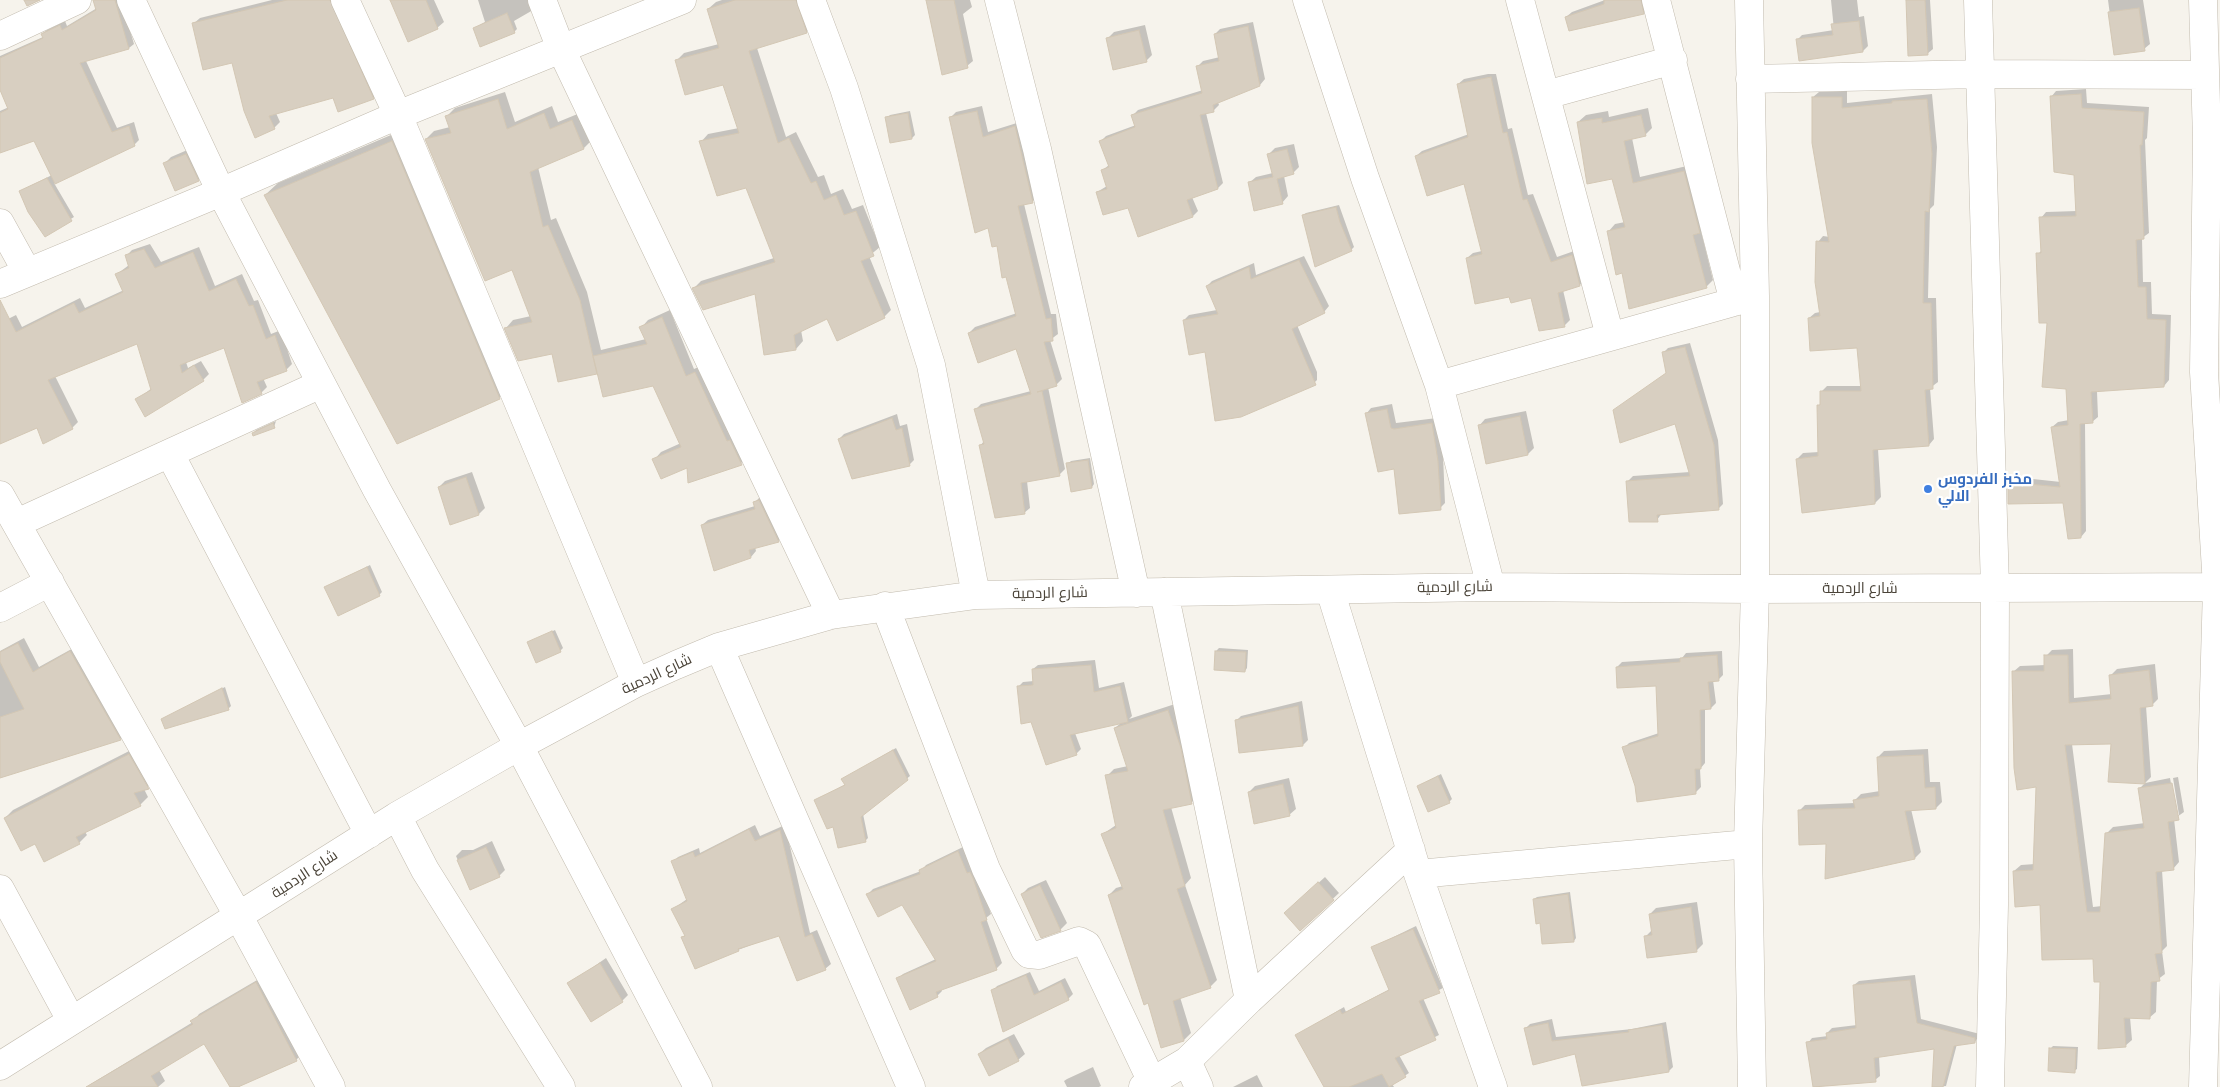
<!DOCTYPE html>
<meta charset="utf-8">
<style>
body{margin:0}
canvas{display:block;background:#f6f3ec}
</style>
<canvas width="2220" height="1087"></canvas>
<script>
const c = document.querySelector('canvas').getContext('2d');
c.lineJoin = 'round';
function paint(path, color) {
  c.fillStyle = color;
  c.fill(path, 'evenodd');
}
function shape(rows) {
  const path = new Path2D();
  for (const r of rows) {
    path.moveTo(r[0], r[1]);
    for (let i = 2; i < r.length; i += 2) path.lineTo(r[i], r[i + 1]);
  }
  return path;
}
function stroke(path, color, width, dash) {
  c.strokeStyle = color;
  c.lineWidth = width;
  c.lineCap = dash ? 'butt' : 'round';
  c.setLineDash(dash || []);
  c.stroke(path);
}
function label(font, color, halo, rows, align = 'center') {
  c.font = font + ' "Nunito Sans",Cairo,sans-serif';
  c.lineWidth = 4.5;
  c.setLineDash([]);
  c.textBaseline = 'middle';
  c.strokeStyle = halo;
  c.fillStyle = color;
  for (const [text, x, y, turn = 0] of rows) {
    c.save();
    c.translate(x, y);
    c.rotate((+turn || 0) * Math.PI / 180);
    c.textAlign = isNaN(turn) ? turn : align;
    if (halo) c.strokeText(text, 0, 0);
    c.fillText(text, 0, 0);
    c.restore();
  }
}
paint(shape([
 [94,0,121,0,134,44,129,48,86,61,117,128,134,122,139,140,134,145,54,183,74,217,45,235,20,191,52,175,35,140,0,152,0,111,9,107,0,87,0,56,43,37,42,34,47,30,65,21,67,26,97,8],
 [272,0,335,0,379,92,373,98,334,97,276,113,280,122,274,128,233,61,193,24,200,18],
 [392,0,434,0,444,22,437,28],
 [478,0,530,0,533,10,514,21,517,29,514,32,481,45,474,28,485,22],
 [722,0,804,0,813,25,806,32,757,48,786,137,796,132,818,177,824,175,831,194,843,189,852,209,863,205,880,247,869,256,891,310,884,317,827,317,801,330,803,341,796,349,756,293,694,288,701,281,774,258,746,186,701,142,708,134,739,128,724,83,677,60,684,53,719,44,708,9,716,2],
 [927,0,970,0,972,7,963,14,973,61,967,66],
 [1605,0,1645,0,1647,8,1642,14,1566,17,1572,12],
 [1831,0,1857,0,1859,17,1864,16,1868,46,1863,51,1797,40,1802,35,1834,30],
 [1907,0,1930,0,1933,49,1927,54],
 [2108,0,2143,0,2150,44,2144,49,2115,54],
 [1253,22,1265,79,1260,85,1218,102,1219,105,1213,111,1206,113,1223,183,1218,188,1192,197,1198,211,1193,216,1128,206,1097,192,1107,186,1103,170,1110,164,1101,141,1106,136,1136,125,1133,115,1138,110,1203,90,1198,66,1203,61,1220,57,1215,34,1220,29],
 [1145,25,1152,55,1146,61,1108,38,1114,32],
 [1488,74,1496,74,1508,129,1512,128,1528,195,1533,194,1557,257,1577,250,1585,279,1580,285,1563,290,1570,320,1564,326,1531,297,1510,295,1467,258,1473,253,1482,251,1465,182,1416,156,1422,151,1469,134,1458,84,1464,79],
 [2086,89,2087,103,2149,107,2147,138,2145,140,2149,233,2142,238,2143,282,2151,282,2152,314,2171,315,2169,380,2164,386,2097,391,2098,417,2092,422,2085,423,2086,531,2081,537,2064,501,2009,482,2014,477,2061,482,2052,427,2058,422,2069,420,2068,388,2048,321,2038,254,2042,250,2041,218,2046,212,2077,211,2075,174,2051,97,2056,91],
 [1847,91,1847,103,1932,94,1937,147,1934,205,1930,209,1928,298,1936,298,1938,382,1930,388,1934,439,1929,445,1878,449,1881,497,1875,503,1797,459,1803,453,1819,452,1818,406,1822,403,1821,392,1827,386,1861,386,1858,347,1809,318,1815,313,1820,312,1818,242,1823,236,1830,237,1813,97,1819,92],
 [505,92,515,122,552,106,558,122,580,113,592,140,584,148,538,167,551,220,556,218,587,292,601,350,646,339,641,328,648,320,670,310,694,369,703,365,749,456,741,463,688,466,654,460,661,452,681,443,654,384,598,371,596,373,506,328,513,320,531,316,513,269,426,139,434,131,450,127,447,116,455,108],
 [982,106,988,132,1020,122,1038,196,1032,202,1024,204,1051,314,1056,314,1058,334,1050,340,1062,379,1056,385,1048,387,1065,469,1060,474,1027,481,1030,508,1024,513,980,446,984,441,976,409,981,404,1031,391,1017,348,969,333,975,327,1017,313,998,245,989,226,950,118,956,112],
 [1648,108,1652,128,1645,135,1632,138,1640,177,1691,165,1707,225,1701,231,1713,280,1706,287,1623,271,1608,232,1615,224,1625,222,1613,178,1578,122,1586,115,1608,111,1609,117],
 [910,111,915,135,912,138,887,118,890,115],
 [405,129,512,386,499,398,265,195,278,183],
 [1294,144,1299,167,1293,173,1284,176,1288,196,1282,203,1249,183,1256,177,1273,173,1269,154,1275,148],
 [192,148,204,174,198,180,165,163,171,157],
 [1339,205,1354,247,1351,250,1303,215,1306,213],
 [150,244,161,262,199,247,215,286,242,274,254,301,258,300,271,334,281,330,292,364,286,370,263,378,267,387,261,393,224,347,186,362,188,368,201,361,209,374,203,380,136,400,152,388,138,343,55,376,78,422,72,428,38,426,0,430,0,323,16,315,22,327,80,298,85,308,124,290,117,274,129,265,126,256,132,250],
 [1304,256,1329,306,1324,312,1297,325,1317,372,1317,380,1312,385,1206,350,1184,320,1189,315,1217,310,1207,286,1212,281,1254,263,1256,275],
 [1690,343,1718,440,1723,504,1718,509,1662,513,1657,520,1628,481,1633,476,1690,472,1675,422,1615,410,1668,372,1663,353,1668,348],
 [1392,404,1396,423,1437,418,1443,455,1445,503,1440,508,1395,467,1366,414,1371,408],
 [1526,411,1534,448,1528,454,1479,426,1485,419],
 [897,414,900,426,907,424,914,460,909,465,839,439,844,434],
 [276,421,274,427,254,433,256,430],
 [1090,458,1094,484,1092,487,1068,464,1071,461],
 [472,472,485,508,479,514,451,523,439,487,445,481],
 [760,497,784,535,778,541,755,547,756,551,751,557,702,525,708,520,755,506,754,503],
 [370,565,382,592,379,595,325,588],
 [555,630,563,648,560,651,528,643],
 [24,638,39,667,77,646,126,733,120,739,0,776,0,651],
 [1219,648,1248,650,1247,668,1245,671,1216,651],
 [2073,649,2074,698,2112,694,2110,676,2117,669,2155,664,2158,699,2152,705,2146,706,2151,777,2145,783,2170,778,2177,815,2179,815,2173,778,2178,777,2184,812,2174,819,2179,862,2173,869,2162,870,2167,946,2162,951,2165,974,2157,980,2156,1012,2149,1018,2130,1017,2132,1040,2125,1046,2094,957,2041,904,2014,871,2021,865,2035,864,2037,786,2013,672,2020,666,2046,665,2046,656,2052,650],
 [2112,743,2145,783,2139,789,2145,823,2113,827,2106,834,2102,906,2093,907,2072,744],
 [1722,651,1723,675,1718,680,1713,680,1716,703,1711,708,1705,708,1705,763,1700,769,1701,787,1695,793,1636,785,1624,748,1629,743,1659,733,1657,684,1617,667,1622,662,1682,658,1686,653],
 [1095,660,1099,688,1124,682,1132,716,1129,719,1175,704,1198,796,1191,803,1171,807,1191,878,1185,885,1217,980,1210,987,1180,997,1191,1033,1184,1040,1148,1002,1109,895,1116,888,1123,886,1103,834,1116,825,1107,776,1114,769,1128,766,1115,728,1122,722,1075,733,1081,749,1076,754,1018,687,1023,682,1034,681,1033,669,1038,665],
 [225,687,231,706,228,709,162,719],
 [1302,701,1308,740,1303,745,1236,721,1241,716],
 [137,747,156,780,144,789,148,797,140,805,85,832,87,835,79,843,35,842,5,818,13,810],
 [896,748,910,776,863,814,868,838,865,841,834,825,815,800,846,784,846,777],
 [1928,749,1930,782,1940,782,1942,802,1936,808,1911,809,1921,852,1915,858,1827,877,1827,843,1799,811,1805,805,1855,803,1855,800,1861,794,1880,791,1878,757,1884,751],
 [1441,774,1452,799,1449,802,1418,786],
 [1289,778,1296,809,1289,815,1249,792,1255,786],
 [755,825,760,836,785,825,810,933,817,930,831,964,825,969,780,934,738,950,683,937,686,934,673,909,687,899,673,862,678,857,699,848,700,853],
 [492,841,505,870,499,876,471,889,456,856,462,850,473,850],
 [963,847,978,873,991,914,986,918,1002,963,996,969,941,988,942,991,937,996,898,979,903,974,936,959,903,903,868,894,873,889,921,871,926,865],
 [1325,877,1339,893,1300,930,1292,907],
 [1046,880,1067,923,1060,930,1022,894,1028,888],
 [1570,892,1576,938,1574,941,1541,922,1534,899,1537,897],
 [1697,902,1703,944,1697,950,1645,937,1652,930,1650,914,1656,908],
 [1416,926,1443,988,1423,998,1439,1035,1399,1055,1409,1073,1392,1084,1394,1087,1326,1087,1297,1035,1344,1007,1346,1012,1390,989,1373,947],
 [606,958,628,995,622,1001,569,984],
 [1030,972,1039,991,1065,978,1073,994,1068,999,993,991,997,986],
 [1915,975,1921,1019,1980,1034,1975,1042,1957,1044,1946,1086,1933,1087,1936,1047,1879,1056,1880,1076,1875,1080,1814,1087,1808,1043,1812,1038,1828,1036,1827,1033,1832,1028,1857,1025,1854,985,1859,981],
 [264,976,303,1053,296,1060,231,1087,205,1042,159,1070,165,1081,158,1087,86,1087,193,1022,199,1014],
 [1552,1019,1556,1037,1632,1029,1666,1022,1673,1067,1669,1071,1576,1052,1534,1064,1526,1028,1530,1024],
 [1014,1034,1025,1054,1018,1060,979,1054,986,1048],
 [2053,1046,2078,1047,2077,1069,2074,1071,2050,1049],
 [1093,1067,1101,1086,1099,1087,1067,1087,1064,1081,1067,1079],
 [1257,1075,1263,1087,1233,1087]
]), '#0003');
const building = shape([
 [24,0,40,0,27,6,24,0],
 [93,0,115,0,129,49,80,63,112,132,129,126,135,146,55,184,34,141,0,153,0,113,8,109,0,90,0,58,43,38,41,34,60,25,62,30,96,10,93,0],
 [287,0,330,0,374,99,338,112,333,98,269,116,275,129,255,138,244,111,232,63,203,70,192,23,287,0],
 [390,0,426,0,438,29,408,42,390,0],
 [735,0,796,0,807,33,749,51,778,143,789,138,811,183,816,181,824,200,836,195,844,215,856,211,874,256,861,261,885,318,837,341,827,319,794,335,796,350,764,355,755,294,703,310,692,288,775,262,746,188,717,196,699,141,739,133,723,85,685,95,675,60,719,48,707,9,735,0],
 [926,0,954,0,968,68,942,75,926,0],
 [1604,0,1641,0,1644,14,1569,31,1565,17,1604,4,1604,0],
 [1906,0,1925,0,1928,55,1908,56,1906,0],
 [2139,8,2145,51,2114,55,2108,12,2139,8],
 [507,13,515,33,480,47,473,28,507,13],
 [1859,21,1863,52,1799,61,1796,39,1833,35,1831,24,1859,21],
 [1248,26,1260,86,1213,105,1214,112,1200,115,1218,189,1187,200,1193,217,1138,237,1128,208,1103,215,1096,192,1107,189,1101,170,1109,167,1099,141,1135,127,1131,115,1202,93,1196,66,1219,61,1214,34,1248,26],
 [1139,30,1147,62,1113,70,1106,38,1139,30],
 [1491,77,1503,133,1507,132,1523,200,1527,199,1551,262,1572,255,1574,261,1580,286,1558,293,1565,327,1539,331,1531,298,1511,303,1509,297,1475,304,1466,258,1482,254,1464,184,1427,196,1415,156,1468,137,1457,84,1491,77],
 [2081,94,2082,108,2144,112,2142,145,2140,145,2144,239,2136,240,2138,287,2146,287,2147,319,2166,320,2164,387,2091,392,2093,423,2080,424,2081,538,2068,539,2063,503,2008,504,2008,482,2060,487,2051,427,2068,425,2066,389,2042,387,2047,323,2039,323,2036,253,2041,253,2039,217,2076,216,2074,175,2054,172,2050,96,2081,94],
 [1812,97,1842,97,1842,108,1892,103,1892,101,1927,99,1932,154,1929,212,1925,211,1923,303,1931,303,1933,389,1925,390,1929,446,1873,450,1875,504,1802,513,1796,459,1818,456,1817,405,1820,405,1820,391,1861,391,1857,348,1810,351,1808,318,1820,316,1815,282,1816,241,1829,242,1812,143,1812,97],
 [498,99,507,129,544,113,550,129,572,120,584,149,530,172,543,227,548,225,580,300,597,374,558,382,552,354,518,361,504,328,532,322,512,270,485,281,425,139,451,133,445,116,498,99],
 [977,111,983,137,1015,126,1033,203,1018,206,1046,319,1051,318,1053,341,1044,342,1057,386,1037,392,1042,391,1060,476,1021,483,1025,514,995,518,979,445,984,444,974,409,1031,394,1016,349,978,363,968,333,1016,316,1006,277,1002,278,997,246,992,247,988,228,975,233,949,117,977,111],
 [908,113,912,139,890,143,885,117,908,113],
 [1641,115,1646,136,1624,141,1633,183,1684,171,1700,233,1693,235,1707,288,1629,309,1622,273,1616,275,1607,231,1625,227,1612,179,1587,184,1577,122,1602,118,1602,123,1641,115],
 [392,141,500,399,397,444,264,195,392,141],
 [1287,149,1294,174,1277,179,1283,204,1254,211,1248,182,1273,177,1267,154,1287,149],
 [186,154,199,181,175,191,163,163,186,154],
 [47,178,72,221,45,237,28,212,19,191,47,178],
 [1336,207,1340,222,1352,251,1315,267,1302,215,1336,207],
 [144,249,155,268,193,252,209,291,236,279,249,306,253,305,266,339,275,335,287,371,257,382,262,394,242,403,224,348,180,365,182,373,194,365,204,381,145,417,135,399,151,390,137,344,48,380,73,429,43,444,37,428,0,444,0,300,16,332,74,303,79,313,123,292,115,274,129,268,125,255,144,249],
 [1299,260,1325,313,1292,329,1316,385,1241,417,1215,421,1205,352,1189,355,1183,320,1218,314,1206,286,1249,267,1251,279,1299,260],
 [662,317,686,376,695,372,727,441,730,440,742,465,688,483,687,468,661,479,652,459,681,447,653,386,603,397,593,356,647,344,639,327,662,317],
 [1685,347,1714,445,1719,510,1657,515,1658,522,1629,522,1626,481,1690,476,1675,424,1620,443,1613,410,1666,373,1662,352,1685,347],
 [1387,409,1391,428,1394,429,1432,423,1438,461,1441,510,1399,514,1394,469,1378,472,1365,413,1387,409],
 [1520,416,1528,455,1486,464,1478,425,1520,416],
 [892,418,896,430,902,428,910,466,852,479,838,439,892,418],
 [273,423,275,428,253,436,252,433,273,423],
 [1088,460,1092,488,1071,492,1066,463,1088,460],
 [466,477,479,515,450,525,438,487,466,477],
 [759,500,779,542,749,550,751,558,714,571,701,525,755,509,753,502,759,500],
 [367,567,380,596,338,616,324,587,367,567],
 [552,631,561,652,536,663,527,642,552,631],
 [18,643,33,672,70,651,121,740,0,778,0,717,24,709,0,662,0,652,18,643],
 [1215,651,1246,652,1245,672,1214,670,1215,651],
 [1717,655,1719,681,1708,682,1711,709,1700,710,1701,769,1695,769,1696,794,1637,802,1635,786,1622,747,1658,736,1656,686,1617,688,1616,667,1680,662,1680,658,1717,655],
 [2044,655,2068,655,2069,703,2111,699,2109,675,2149,670,2153,706,2140,708,2145,784,2108,782,2111,744,2065,745,2087,912,2100,912,2105,833,2144,828,2138,788,2172,783,2179,820,2168,822,2174,870,2156,872,2162,953,2155,954,2160,981,2151,982,2150,1019,2124,1018,2126,1047,2098,1049,2100,982,2094,982,2093,959,2042,960,2040,905,2015,907,2013,871,2033,870,2036,787,2017,790,2014,768,2012,671,2044,671,2044,655],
 [1091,665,1094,692,1120,686,1128,722,1070,735,1077,755,1046,765,1031,722,1021,724,1017,686,1033,685,1032,669,1091,665],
 [222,688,229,710,165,729,161,719,222,688],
 [1298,706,1303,746,1239,753,1235,720,1298,706],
 [1168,710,1181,748,1192,804,1163,810,1185,886,1177,889,1211,988,1173,1001,1184,1041,1161,1048,1148,1003,1144,1005,1108,895,1123,889,1101,834,1116,828,1105,775,1128,771,1114,728,1168,710],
 [893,750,908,780,861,817,866,842,838,848,833,827,827,829,814,800,845,785,841,779,893,750],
 [129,754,149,789,134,793,141,806,76,837,80,844,44,862,35,844,21,851,4,818,129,754],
 [1923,755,1925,788,1935,787,1936,809,1905,811,1915,859,1825,879,1826,844,1799,845,1798,810,1855,808,1853,800,1879,796,1877,757,1923,755],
 [1438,776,1450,803,1428,812,1417,786,1438,776],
 [1283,784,1290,816,1254,824,1248,792,1283,784],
 [749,829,755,841,780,830,805,937,812,934,826,970,797,981,779,936,738,949,739,951,695,969,681,937,685,936,671,909,687,901,671,861,693,852,695,857,749,829],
 [486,847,500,877,470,890,457,860,486,847],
 [958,851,967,873,970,872,973,878,987,920,981,922,997,970,936,992,938,997,910,1010,896,978,936,961,902,905,878,917,866,894,920,874,919,870,958,851],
 [1318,882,1334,900,1300,931,1284,913,1318,882],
 [1040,885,1061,931,1041,938,1021,894,1040,885],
 [1568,894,1574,942,1542,944,1540,923,1536,924,1533,899,1568,894],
 [1691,907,1697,952,1647,958,1644,936,1652,935,1649,914,1691,907],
 [1413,929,1440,993,1419,1001,1436,1040,1395,1058,1406,1077,1389,1087,1382,1074,1349,1087,1324,1087,1295,1035,1340,1010,1342,1014,1389,990,1371,947,1413,929],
 [600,963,623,1002,591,1022,567,983,600,963],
 [1026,975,1034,995,1061,982,1069,1000,1003,1032,991,990,1026,975],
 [1910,980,1917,1023,1975,1038,1975,1043,1954,1046,1943,1087,1932,1087,1934,1049,1874,1058,1876,1082,1813,1087,1806,1042,1827,1039,1826,1033,1856,1028,1853,985,1910,980],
 [256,982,297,1061,238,1087,230,1087,204,1044,151,1076,158,1087,86,1087,193,1024,190,1021,256,982],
 [1548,1023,1552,1041,1629,1032,1628,1030,1662,1025,1669,1072,1582,1086,1575,1054,1533,1065,1524,1028,1548,1023],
 [1008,1039,1019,1061,989,1076,978,1054,1008,1039],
 [2049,1048,2076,1049,2075,1073,2048,1071,2049,1048]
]);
paint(building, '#d8cfc1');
stroke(building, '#d3c7b4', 1);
const minor = shape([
 [131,0,221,192,377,490,519,746,698,1087],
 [345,0,398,115,636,683],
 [542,0,561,49,831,615],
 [811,0,844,88,931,365,976,595],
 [999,0,1037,149,1136,593],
 [1307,0,1365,178,1439,385,1491,587],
 [1520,0,1610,336],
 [1656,0,1734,302],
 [1749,0,1755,296,1755,589,1748,844,1752,1087],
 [1978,0,1995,588,1994,905,1990,1087],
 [0,36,77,0],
 [1750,79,1980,74,2204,75],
 [1546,95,1673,60],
 [0,223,27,272],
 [0,284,221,192,398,115,682,0],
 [1439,385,1755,296],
 [170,454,369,834],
 [0,495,239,917,331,1087],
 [17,523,321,384],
 [1330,590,1418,874,1493,1087],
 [1164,592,1249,1000],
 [885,606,986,869,1025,950,1029,954,1039,955,1079,941,1087,945,1152,1082],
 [0,608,50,582],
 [719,647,911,1087],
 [397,816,425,870,561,1087],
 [1418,874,1748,844],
 [0,889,71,1020],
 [1187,1061,1199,1087],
 [0,1066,397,816,519,746,636,683,676,665,719,647,831,615,976,595,1491,587,1755,589,2220,587],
 [1143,1087,1187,1061,1249,1000,1411,850],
 [2203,1087,2217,587,2204,372,2207,139,2203,0]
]);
stroke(minor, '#c2bbae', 29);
stroke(minor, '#fff', 28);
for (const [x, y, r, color] of [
 [1928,489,5,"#3f7fe0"]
]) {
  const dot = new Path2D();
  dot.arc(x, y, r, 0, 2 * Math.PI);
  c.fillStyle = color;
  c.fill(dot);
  stroke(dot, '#fff', 2);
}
label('bold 15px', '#366cbe', '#fff', [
 ["مخبز الفردوس",1938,480],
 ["الالي",1938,497]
], 'left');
label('15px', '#4b4439', '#fff', [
 ["شارع الردمية",1455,588,-1],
 ["شارع الردمية",1860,589],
 ["شارع الردمية",1050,594,-1],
 ["شارع الردمية",657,675,-25],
 ["شارع الردمية",305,875,-33]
]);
</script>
